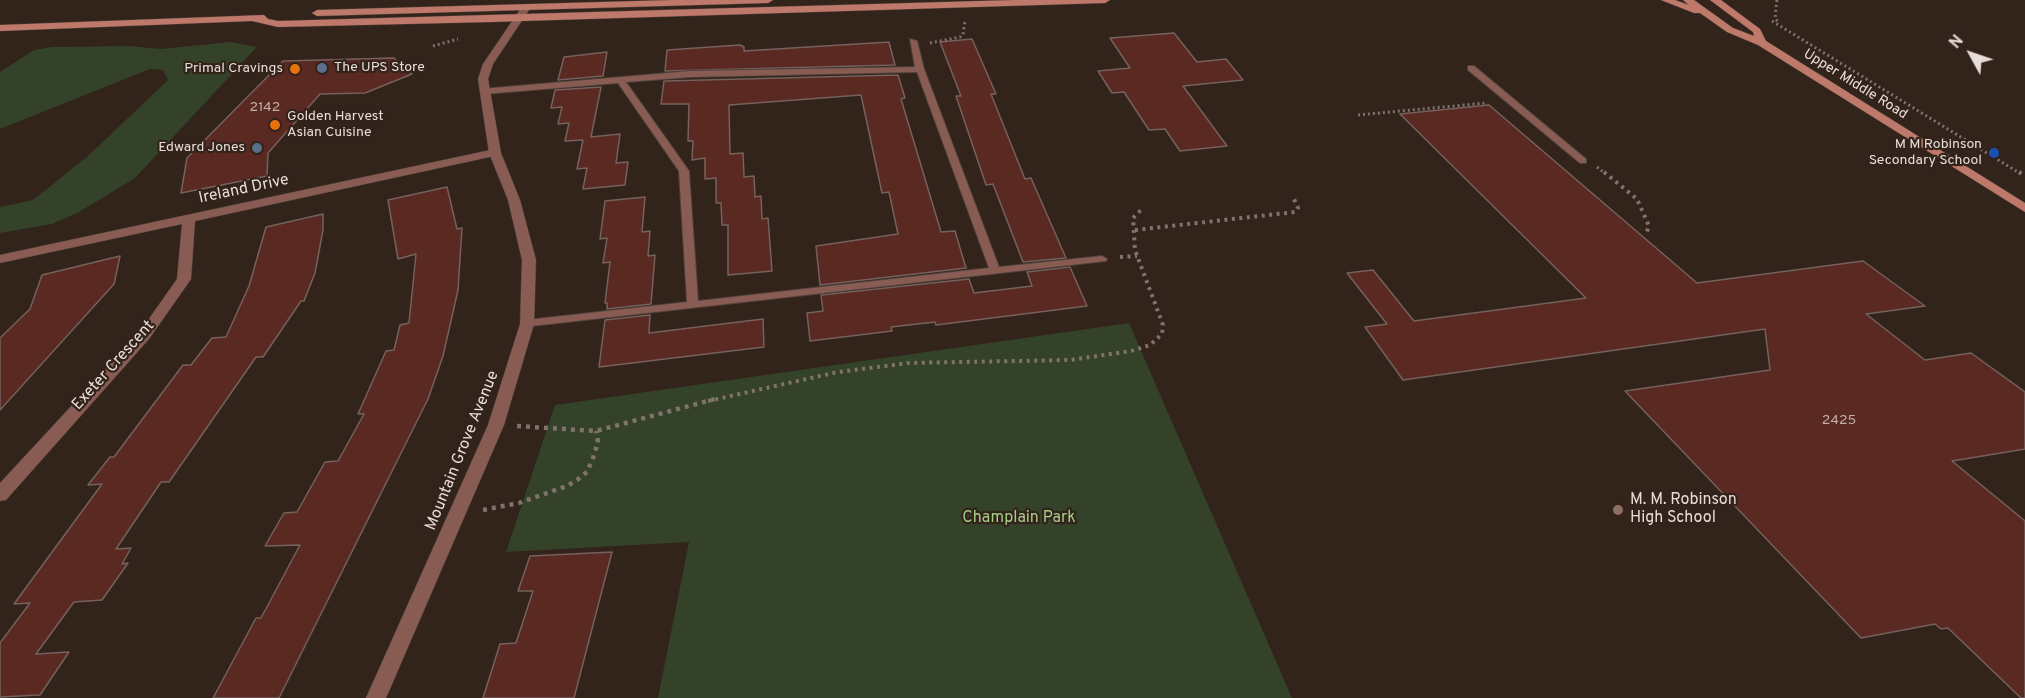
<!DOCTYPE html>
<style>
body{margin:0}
#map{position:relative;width:2025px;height:698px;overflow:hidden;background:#32231b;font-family:Overpass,sans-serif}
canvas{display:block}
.north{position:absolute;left:1941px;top:24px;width:60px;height:60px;-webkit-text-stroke:4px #32231b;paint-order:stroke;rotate:310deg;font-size:16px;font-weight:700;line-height:24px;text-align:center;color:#e8ddd8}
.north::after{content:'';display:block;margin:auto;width:21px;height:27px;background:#e8ddd8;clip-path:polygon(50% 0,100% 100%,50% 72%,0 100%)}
</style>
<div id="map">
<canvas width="2025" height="698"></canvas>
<div class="north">N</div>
</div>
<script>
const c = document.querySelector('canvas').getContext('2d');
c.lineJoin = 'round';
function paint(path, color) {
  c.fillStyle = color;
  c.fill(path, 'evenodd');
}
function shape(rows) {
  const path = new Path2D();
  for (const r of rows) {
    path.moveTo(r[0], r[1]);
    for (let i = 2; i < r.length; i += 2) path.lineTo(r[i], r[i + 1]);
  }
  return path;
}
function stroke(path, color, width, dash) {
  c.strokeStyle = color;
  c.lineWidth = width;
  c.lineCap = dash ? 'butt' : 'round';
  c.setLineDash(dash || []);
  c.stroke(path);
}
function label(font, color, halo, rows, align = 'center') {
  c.font = font + ' Overpass,sans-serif';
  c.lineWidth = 4.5;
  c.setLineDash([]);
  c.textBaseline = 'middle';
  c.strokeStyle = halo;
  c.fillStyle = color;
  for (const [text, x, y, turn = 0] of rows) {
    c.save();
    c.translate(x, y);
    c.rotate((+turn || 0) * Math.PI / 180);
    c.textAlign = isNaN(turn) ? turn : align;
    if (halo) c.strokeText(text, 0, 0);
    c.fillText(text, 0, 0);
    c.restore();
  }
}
paint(shape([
 [231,42,257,47,135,178,79,212,52,224,0,233,0,207,33,200,88,156,168,80,163,70,150,69,0,129,0,72,34,50,52,47,129,46,161,49],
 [1129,323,1292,698,658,698,689,542,506,552,555,405]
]), '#334228');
const building = shape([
 [1174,33,1197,62,1226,59,1243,80,1183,86,1227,146,1180,151,1165,129,1149,130,1124,92,1112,93,1098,71,1130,68,1110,38,1174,33],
 [972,39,996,94,991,94,1025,179,1031,178,1066,258,1023,262,993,184,986,185,956,96,961,96,940,42,972,39],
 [889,42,895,65,665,71,667,50,740,45,744,47,744,51,889,42],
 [607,52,603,76,558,80,564,57,607,52],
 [394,58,412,74,365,93,320,94,268,153,267,176,181,193,187,158,283,61,394,58],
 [898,75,905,98,901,99,941,232,955,231,966,268,820,285,816,246,898,234,889,192,882,193,861,95,729,105,730,154,743,153,744,177,754,176,755,197,761,196,762,219,768,218,772,271,728,275,728,225,722,225,721,203,716,203,716,178,705,179,705,158,692,160,693,141,688,141,689,104,661,104,664,81,898,75],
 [601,87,591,137,620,134,616,163,628,162,625,185,583,189,587,168,577,169,583,140,565,141,569,123,558,124,562,107,551,108,555,90,601,87],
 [1489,105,1697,283,1863,261,1925,306,1866,314,1925,360,1971,353,2025,392,2025,449,1952,461,2025,521,2025,698,2021,698,1948,628,1941,629,1935,624,1861,638,1625,391,1770,370,1765,329,1403,380,1365,327,1387,324,1347,273,1373,270,1414,321,1586,298,1400,114,1489,105],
 [447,187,457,229,462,228,458,290,443,356,428,399,279,698,213,698,256,618,261,618,300,545,265,546,284,513,297,512,325,462,338,461,364,414,358,414,386,351,394,350,400,325,409,323,416,254,398,259,388,200,447,187],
 [645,197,642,232,650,231,648,256,655,255,651,304,607,309,607,303,605,303,610,262,603,263,607,238,600,239,605,201,645,197],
 [323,214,323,230,315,273,304,301,301,301,263,357,256,357,169,482,161,482,116,549,131,548,122,564,128,563,102,600,74,602,36,654,69,652,40,695,0,697,0,643,30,603,14,604,102,484,88,485,110,457,114,457,183,365,191,365,212,338,226,337,249,286,266,227,323,214],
 [120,256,114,284,0,410,0,338,30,309,42,275,120,256],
 [1070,267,1087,306,936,325,935,322,891,327,892,331,810,341,807,313,823,311,821,295,969,279,974,293,1032,286,1027,272,1070,267],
 [650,315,649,333,763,319,764,347,599,367,605,320,650,315],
 [612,552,574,698,483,698,500,644,516,643,533,591,518,591,530,556,612,552]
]);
paint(building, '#5a2922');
stroke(building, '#75615d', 1.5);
const service = shape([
 [910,39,917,41,924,69,999,267,1102,256,1107,259,1106,261,523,327,521,324,523,321,527,320,687,302,679,171,618,83,484,94,480,91,481,89,691,71,915,67,910,39],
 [917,72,989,268,698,301,689,171,626,82,691,77,917,72],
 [1468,66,1474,66,1586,159,1586,163,1580,163,1468,70,1468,66]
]);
const minor = shape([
 [495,149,499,151,499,155,195,221,191,279,149,339,6,500,0,501,0,483,139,333,177,279,182,224,0,263,0,255,495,149]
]);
const tertiary = shape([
 [523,5,531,7,493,64,488,79,501,153,520,200,536,260,534,324,504,425,386,698,366,698,488,425,520,324,522,260,508,200,489,153,478,79,483,64,523,5]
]);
const secondary = shape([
 [672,0,773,0,768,3,317,16,312,13,317,10,672,0],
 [1015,0,1110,0,1105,3,491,22,278,27,252,21,0,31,0,25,264,15,268,19,278,21,1015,0],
 [1661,0,1675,0,1689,5,1683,0,1694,0,1733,28,1754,36,1753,32,1710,0,1721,0,1760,29,1766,41,2025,203,2025,212,1758,45,1727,32,1700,13,1694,13,1661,0]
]);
stroke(service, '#4f4139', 2);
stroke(minor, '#4f4139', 1);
stroke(tertiary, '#4f4139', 1);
stroke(secondary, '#4f4139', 1);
stroke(shape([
 [1777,0,1775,18,1778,22],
 [1772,21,2021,174],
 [930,43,960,37,963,35,965,21],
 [433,46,458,39],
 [1358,115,1486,103],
 [1597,167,1606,174]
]), '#80736c', 3, [2, 3]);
stroke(shape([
 [1604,172,1637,199,1649,226,1646,234],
 [2019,172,2025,176],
 [1135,230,1295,212,1298,208,1294,199],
 [1120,257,1137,256],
 [708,401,838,372,909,363,1070,360,1131,351,1150,345,1162,334,1163,325,1135,250,1133,218,1141,210]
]), '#80736c', 4, [3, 4.5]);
stroke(shape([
 [517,426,596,431,715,399],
 [483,510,519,503,567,486,577,480,587,472,593,458,598,442,596,431]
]), '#80736c', 4.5, [4, 5]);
paint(service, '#885c53');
paint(minor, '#885c53');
paint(tertiary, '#885c53');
paint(secondary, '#bf796b');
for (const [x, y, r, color] of [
 [322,68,6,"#5c6f8a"],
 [295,69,6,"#e8710a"],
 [275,125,6,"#e8710a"],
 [257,148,6,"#5c6f8a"],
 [1994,153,6,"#1a4fb4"],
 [1618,510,6,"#8d6e63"]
]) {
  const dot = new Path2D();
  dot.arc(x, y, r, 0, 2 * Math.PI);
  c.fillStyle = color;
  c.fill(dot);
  stroke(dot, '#32231b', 2);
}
label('14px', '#e8ddd8', '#32231b', [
 ["The UPS Store",334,68,"left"],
 ["Primal Cravings",283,69],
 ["Golden Harvest",287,117,"left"],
 ["Asian Cuisine",287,133,"left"],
 ["M M Robinson",1982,145],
 ["Secondary School",1982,161],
 ["Edward Jones",245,148]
], 'right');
label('14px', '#e8ddd8', '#32231b', [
 ["Upper Middle Road",1855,85,32]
]);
label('14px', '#c4b0aa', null, [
 ["2142",265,108],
 ["2425",1839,421]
]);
label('16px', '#e8ddd8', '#32231b', [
 ["Ireland Drive",244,190,-12],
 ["Exeter Crescent",114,366,-48],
 ["Mountain Grove Avenue",463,451,-68]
]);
label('16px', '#e8ddd8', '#32231b', [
 ["M. M. Robinson",1630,501],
 ["High School",1630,519]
], 'left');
label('16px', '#a6cd87', '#32231b', [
 ["Champlain Park",1019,519]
]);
</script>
